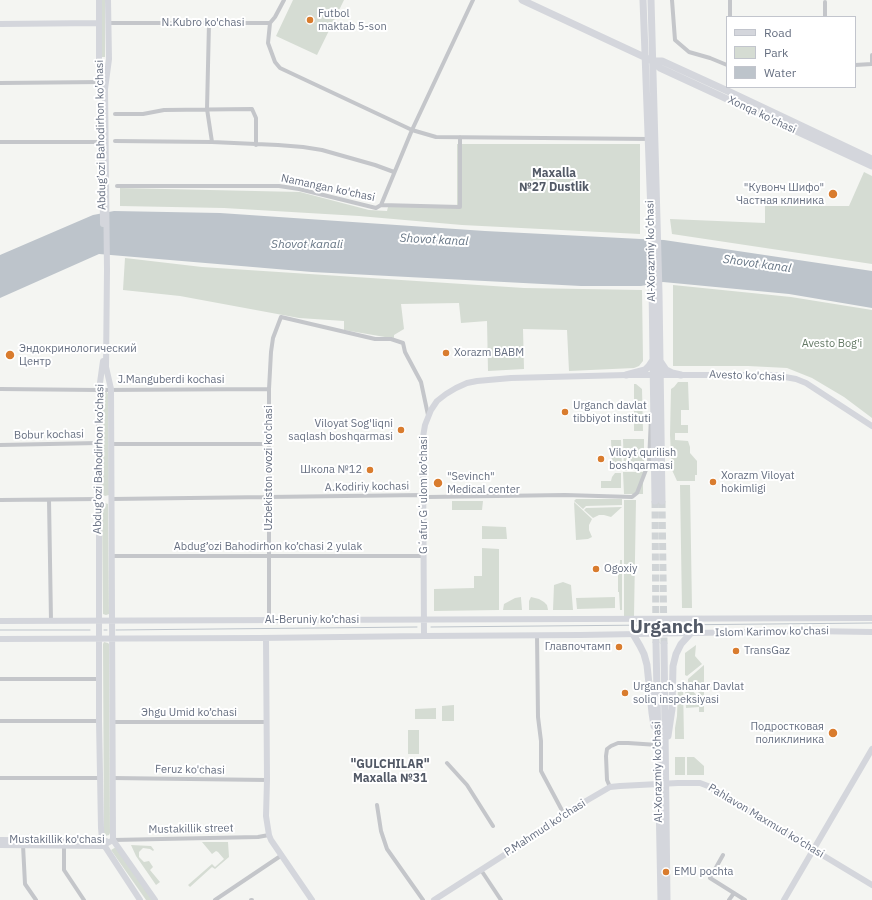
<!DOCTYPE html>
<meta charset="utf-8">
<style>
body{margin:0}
#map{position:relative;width:872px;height:900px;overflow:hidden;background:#f4f5f2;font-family:"IBM Plex Sans",sans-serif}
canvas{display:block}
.legend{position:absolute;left:726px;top:16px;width:130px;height:72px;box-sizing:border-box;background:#fff;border:1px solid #c2c5cd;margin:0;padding:5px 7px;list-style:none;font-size:12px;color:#666f81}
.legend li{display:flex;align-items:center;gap:8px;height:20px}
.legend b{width:20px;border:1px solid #c2c5cd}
</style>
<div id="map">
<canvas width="872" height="900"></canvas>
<ul class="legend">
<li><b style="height:5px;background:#d4d6dc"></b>Road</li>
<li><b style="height:11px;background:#d5dcd3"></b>Park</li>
<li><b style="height:11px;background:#bdc4cb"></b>Water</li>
</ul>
</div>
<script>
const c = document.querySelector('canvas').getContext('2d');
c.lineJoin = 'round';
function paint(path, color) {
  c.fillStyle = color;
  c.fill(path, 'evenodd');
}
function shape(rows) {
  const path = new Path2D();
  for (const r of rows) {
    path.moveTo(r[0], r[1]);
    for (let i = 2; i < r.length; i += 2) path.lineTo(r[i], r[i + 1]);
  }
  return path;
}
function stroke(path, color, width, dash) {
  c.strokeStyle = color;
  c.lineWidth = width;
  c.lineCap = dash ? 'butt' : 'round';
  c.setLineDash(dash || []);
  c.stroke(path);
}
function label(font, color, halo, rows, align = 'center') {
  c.font = font + ' "IBM Plex Sans",sans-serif';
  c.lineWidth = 4;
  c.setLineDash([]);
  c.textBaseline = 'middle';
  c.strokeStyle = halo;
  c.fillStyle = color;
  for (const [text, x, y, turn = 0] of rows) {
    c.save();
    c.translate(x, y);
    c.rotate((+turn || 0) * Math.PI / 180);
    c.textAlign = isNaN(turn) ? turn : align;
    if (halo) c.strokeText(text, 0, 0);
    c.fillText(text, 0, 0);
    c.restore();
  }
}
paint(shape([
 [102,0,105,0,105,57,102,57],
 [293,0,344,0,317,55,276,36],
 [457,144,640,144,640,234,462,225,359,216,224,208,120,206,120,188,300,192,369,210,387,211,388,207,457,205],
 [864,172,872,176,872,264,672,234,670,219,765,223,765,206,849,206],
 [125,258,202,267,524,288,642,290,643,361,639,366,634,368,569,371,567,330,523,329,524,369,488,371,487,321,461,323,459,303,401,304,404,329,394,335,394,338,385,337,344,330,344,321,299,318,180,296,123,290],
 [673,285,791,297,872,310,872,418,844,397,812,378,787,368,748,366,673,366],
 [678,382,688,382,689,410,681,410,681,425,688,425,688,433,675,433,675,440,688,441,690,447,690,453,697,461,697,475,695,475,695,481,677,481,672,470,670,435,671,389,674,387],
 [634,384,636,384,642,389,643,431,634,431],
 [103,392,107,392,108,394,109,495,105,496,102,494,101,394],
 [623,439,644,439,644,467,642,470,624,471],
 [611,440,621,440,622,470,614,470,612,467],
 [623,472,643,472,643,494,624,494],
 [615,473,621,473,621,488,601,488,601,481,611,481,612,477],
 [680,485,690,485,692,608,682,608],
 [576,499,622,499,622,505,586,506,583,509,574,501],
 [624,500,636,500,634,616,624,616],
 [452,501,483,501,482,510,452,510],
 [574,502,592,519,589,525,589,530,592,537,588,539,576,540],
 [102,503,105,503,108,504,109,614,106,615,103,614],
 [622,507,611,517,604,515,599,515,593,518,584,510,586,508],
 [482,526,506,527,507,539,482,539],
 [482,548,499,549,499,610,434,611,434,589,474,588,474,576,482,576],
 [620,560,622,560,622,610,620,610,619,592,618,592,618,565,620,565],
 [563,582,571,585,573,610,553,610,554,585],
 [521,597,521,598,522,610,503,610,504,604,515,598],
 [531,597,539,599,544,602,547,605,548,610,529,610,529,601],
 [615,597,615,608,577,609,576,598],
 [104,642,108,643,109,644,110,833,109,835,105,836,104,834,103,644],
 [696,645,695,656,702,664,687,676,685,675,685,653],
 [704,665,704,698,688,682,688,679],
 [680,685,683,685,684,739,675,739,675,728,677,716,678,688],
 [687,685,704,703,704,712,699,712,699,707,686,708,685,686],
 [454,705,454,721,442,721,442,706],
 [436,708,436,719,415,719,415,709],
 [408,730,419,730,419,754,408,754],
 [675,757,685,757,685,775,675,775],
 [687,757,694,757,704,766,704,775,687,775],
 [202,842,228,842,229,857,215,869,212,867,190,887,188,885,212,864,215,867,224,859,218,852,216,851,212,854],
 [131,845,151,846,154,850,153,851,150,849,143,848,139,852,139,857,144,862,149,861,153,867,150,870,160,882,156,885,136,856],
 [116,847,152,900,146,900,111,850]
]), '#d5dcd3');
paint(shape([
 [114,211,220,213,485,231,641,239,664,240,872,271,872,308,789,294,663,282,641,286,581,286,312,272,99,254,0,298,0,255,93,215]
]), '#bdc4cb');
stroke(shape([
 [666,625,872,623],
 [431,627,654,625],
 [0,630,90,630],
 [104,630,107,630],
 [116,630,417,627]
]), '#bdc4cb', 1);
stroke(shape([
 [655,501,656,643],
 [662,501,664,644]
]), '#d0d4d6', 7, [7, 3.5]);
stroke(shape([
 [672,0,675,40,689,52,710,58,727,65],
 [730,0,730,17],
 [825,17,825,2],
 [109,23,270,23,275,17,284,0],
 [209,23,207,109,212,142],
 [270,23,268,43,275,62,280,68,412,130,436,137,650,139],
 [872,64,872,55],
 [855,65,872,64],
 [0,83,102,82],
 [115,114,143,114,164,110,252,109,256,118,256,145],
 [115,141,212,142,278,145,303,147,322,150,375,165,394,172],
 [0,142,99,142],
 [117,186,279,186,299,189,376,208,381,205,412,130,473,0],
 [381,205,460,207,460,137],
 [0,389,99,390,269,389],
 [112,444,269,444],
 [0,445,98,443],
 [112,499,423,495,428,497,565,495,632,497,637,493,649,462,651,417],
 [0,500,99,499],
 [49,500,51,621],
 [112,556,424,556],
 [269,620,269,389,271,352,273,338,281,317,375,339,391,339,403,343,405,352,421,382,428,415],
 [537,635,538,717,541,741,541,771,565,816],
 [0,679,99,679],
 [0,721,99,721],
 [113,722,266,722],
 [447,763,467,785,493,826],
 [0,778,101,778],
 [113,778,267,780],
 [610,787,607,780,606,756,607,749,611,746,618,743,628,743,658,745],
 [377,805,381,831,387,849,423,900],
 [113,840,258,837,269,835],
 [23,845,25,884,36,900],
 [64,845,64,870,84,900],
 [723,855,710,878,745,900],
 [481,870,501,900],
 [215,900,282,855],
 [251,900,252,900],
 [729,900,734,893]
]), '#c4c6ca', 4);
stroke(shape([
 [99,0,99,59,101,96],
 [108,0,109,59,105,89,107,270,106,367,111,389,113,840,155,900],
 [0,24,99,23],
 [102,133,103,224],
 [103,361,99,390,99,721,101,828,102,839,104,845,113,840],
 [0,621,872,618],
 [424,636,423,437,425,425,431,410,437,401,446,394,456,388,467,383,477,381,511,378,626,375,774,375,796,379,806,383,872,426],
 [266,638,267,780,266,816,269,835,271,840,312,900],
 [0,639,259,638,424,636,580,635,809,631,872,632],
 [0,840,106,841],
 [0,845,103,846,104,845,140,900],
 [434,900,565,816,586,801,610,787,620,786,678,783,700,783,708,786,872,885],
 [784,900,872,749]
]), '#d4d6dc', 6);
stroke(shape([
 [522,0,640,55,653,61,660,68,872,166],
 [643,0,651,213,655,501],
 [651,0,659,293,662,501],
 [653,61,662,61,732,93,872,159],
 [660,361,666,370,672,373,681,375],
 [626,375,645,370,649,366,653,360],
 [633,634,640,646,644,654,647,665,652,713,654,726],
 [656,643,661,900],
 [664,644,667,900],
 [668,736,672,709,673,666,676,654,681,644,691,633]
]), '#d4d6dc', 7);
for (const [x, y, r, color] of [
 [310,20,4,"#d97c2e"],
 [833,194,5,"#d97c2e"],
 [446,353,4,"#d97c2e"],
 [10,355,5,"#d97c2e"],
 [565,412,4,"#d97c2e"],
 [401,430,4,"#d97c2e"],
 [601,459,4,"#d97c2e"],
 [370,470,4,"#d97c2e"],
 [713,482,4,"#d97c2e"],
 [438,483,5,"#d97c2e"],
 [596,569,4,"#d97c2e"],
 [619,647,4,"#d97c2e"],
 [736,651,4,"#d97c2e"],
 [625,693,4,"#d97c2e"],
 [833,733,5,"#d97c2e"],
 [666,872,4,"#d97c2e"]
]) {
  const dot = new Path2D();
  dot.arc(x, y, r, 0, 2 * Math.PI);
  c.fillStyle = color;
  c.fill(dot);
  stroke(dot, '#fff', 1.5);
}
label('11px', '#666f81', '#fff', [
 ["Futbol",318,14],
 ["maktab 5-son",318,27],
 ["\"Кувонч Шифо\"",824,188,"right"],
 ["Частная клиника",824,201,"right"],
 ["Эндокринологический",19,349],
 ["Центр",19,362],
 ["Xorazm BABM",454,353],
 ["Urganch davlat",573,406],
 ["tibbiyot instituti",573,419],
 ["Viloyat Sog'liqni",393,424,"right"],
 ["saqlash boshqarmasi",393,437,"right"],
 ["Viloyt qurilish",609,453],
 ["boshqarmasi",609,466],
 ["Школа №12",362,470,"right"],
 ["Xorazm Viloyat",721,476],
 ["hokimligi",721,489],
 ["\"Sevinch\"",447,477],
 ["Medical center",447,490],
 ["Ogoxiy",604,569],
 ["Главпочтамп",611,647,"right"],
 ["TransGaz",744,651],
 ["Urganch shahar Davlat",633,687],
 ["soliq inspeksiyasi",633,700],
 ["Подростковая",824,727,"right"],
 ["поликлиника",824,740,"right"],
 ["EMU pochta",674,872]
], 'left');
label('11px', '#666f81', '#fff', [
 ["N.Kubro ko'chasi",203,23],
 ["Xonqa ko'chasi",762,115,25],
 ["Abdug’ozi Bahodirhon ko’chasi",101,135,-91],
 ["Namangan ko'chasi",328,188,12],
 ["Al-Xorazmiy ko’chasi",651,251,-91],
 ["Avesto ko'chasi",747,376,2],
 ["J.Manguberdi kochasi",171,380],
 ["Bobur kochasi",49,435,-1],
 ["Abdug’ozi Bahodirhon ko’chasi",99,459,-89],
 ["Uzbekiston ovozi ko'chasi",269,468,-90],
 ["A.Kodiriy kochasi",367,487,-1],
 ["Gʻafur Gʻulom ko’chasi",424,495,-90],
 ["Abdug’ozi Bahodirhon ko’chasi 2 yulak",268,547],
 ["Al-Beruniy ko’chasi",312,620],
 ["Islom Karimov ko'chasi",772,632,-1],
 ["Эhgu Umid ko’chasi",189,713],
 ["Feruz ko'chasi",190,770,1],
 ["Al-Xorazmiy ko’chasi",658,772,-91],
 ["Pahlavon Maxmud ko'chasi",766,821,31],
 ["P.Mahmud ko'chasi",545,828,-33],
 ["Mustakillik street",191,829,-1],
 ["Mustakillik ko'chasi",57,840]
]);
label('11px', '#647965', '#fff', [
 ["Avesto Bog'i",832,344]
]);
label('bold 12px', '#535a67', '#fff', [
 ["Maxalla",554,174],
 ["№27 Dustlik",554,188],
 ["\"GULCHILAR\"",390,765],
 ["Maxalla №31",390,779]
]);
label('italic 12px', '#677685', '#fff', [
 ["Shovot kanal",434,240,3],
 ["Shovot kanali",307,245],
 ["Shovot kanal",757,264,8]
]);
label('bold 19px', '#535a67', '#fff', [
 ["Urganch",667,628]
]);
</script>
